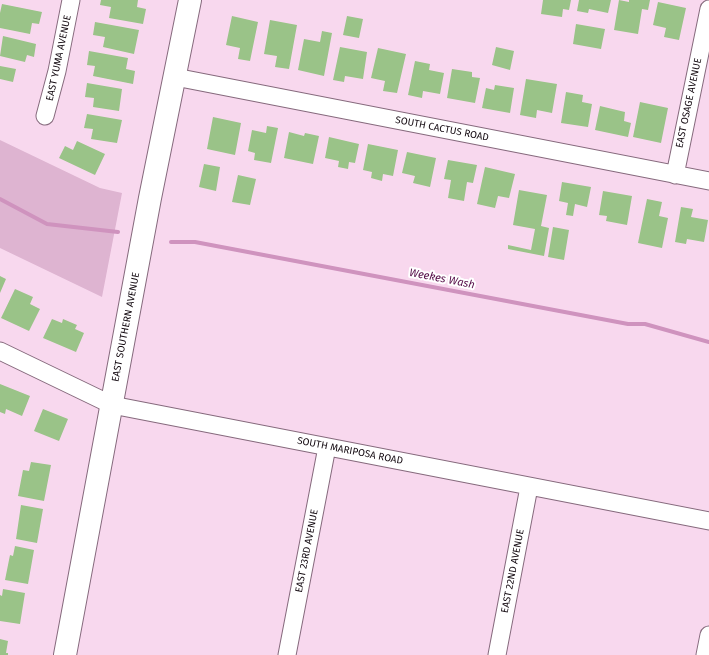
<!DOCTYPE html>
<style>
body{margin:0}
canvas{display:block;background:#f8d8ee}
</style>
<canvas width="709" height="655"></canvas>
<script>
const c = document.querySelector('canvas').getContext('2d');
c.lineJoin = 'round';
function paint(path, color) {
  c.fillStyle = color;
  c.fill(path, 'evenodd');
}
function shape(rows) {
  const path = new Path2D();
  for (const r of rows) {
    path.moveTo(r[0], r[1]);
    for (let i = 2; i < r.length; i += 2) path.lineTo(r[i], r[i + 1]);
  }
  return path;
}
function stroke(path, color, width, dash) {
  c.strokeStyle = color;
  c.lineWidth = width;
  c.lineCap = dash ? 'butt' : 'round';
  c.setLineDash(dash || []);
  c.stroke(path);
}
function label(font, color, halo, rows, align = 'center') {
  c.font = font + ' "Fira Sans",sans-serif';
  c.lineWidth = 4;
  c.setLineDash([]);
  c.textBaseline = 'middle';
  c.strokeStyle = halo;
  c.fillStyle = color;
  for (const [text, x, y, turn = 0] of rows) {
    c.save();
    c.translate(x, y);
    c.rotate((+turn || 0) * Math.PI / 180);
    c.textAlign = isNaN(turn) ? turn : align;
    if (halo) c.strokeText(text, 0, 0);
    c.fillText(text, 0, 0);
    c.restore();
  }
}
paint(shape([
 [0,140,100,188,122,193,102,297,0,248]
]), '#deb4d1');
stroke(shape([
 [0,199,47,224,118,232],
 [171,242,195,242,628,324,645,324,709,342]
]), '#cf93be', 4);
paint(shape([
 [101,0,138,0,137,7,146,9,143,24,109,18,111,7,100,5],
 [543,0,571,0,569,10,563,9,562,17,541,14],
 [579,0,611,0,608,13,589,9,588,13,577,11],
 [619,0,629,2,629,0,650,0,648,10,642,9,638,34,614,30],
 [658,2,686,8,679,40,664,37,666,28,653,25],
 [2,4,42,12,39,24,32,23,30,34,0,28,0,13],
 [232,16,258,22,250,61,238,59,240,48,226,45],
 [347,16,363,19,359,38,343,35],
 [270,20,297,25,289,69,275,67,277,56,264,54],
 [95,22,139,30,134,54,103,47,105,37,93,35],
 [576,24,605,29,601,49,573,44],
 [322,31,332,33,324,76,298,70,304,39,320,42],
 [3,36,36,44,34,57,27,55,25,62,0,56],
 [340,47,367,52,363,79,345,76,344,82,333,80],
 [496,47,514,51,510,70,492,65],
 [378,48,406,54,397,93,383,91,385,81,371,78],
 [89,51,128,58,126,69,135,71,133,84,93,76,95,66,87,65],
 [415,61,430,64,429,70,444,73,440,94,423,91,422,98,408,95],
 [0,66,16,69,13,82,0,79],
 [452,69,472,72,472,77,480,78,475,103,447,98],
 [526,79,557,84,552,113,537,110,536,118,520,115],
 [87,83,122,89,119,111,93,107,94,98,85,97],
 [495,85,514,88,510,113,482,108,486,88,494,90],
 [566,92,583,95,582,102,592,104,588,127,561,123],
 [640,102,668,108,661,143,633,137],
 [600,106,625,112,624,121,631,123,628,137,595,130],
 [87,114,122,120,117,143,91,139,93,129,84,128],
 [213,117,241,123,235,155,207,149],
 [267,126,278,128,271,163,254,160,255,153,248,151,252,130,266,133],
 [289,132,304,136,305,133,319,136,313,164,284,158],
 [329,137,359,144,355,163,349,162,348,169,338,167,339,161,325,158],
 [77,141,105,154,95,175,59,158,65,146,73,150],
 [368,144,398,150,393,176,383,174,382,181,371,178,372,172,363,170],
 [407,152,436,158,430,187,413,183,415,176,402,173],
 [448,160,477,165,473,183,467,182,464,201,448,198,451,180,444,179],
 [204,164,220,167,216,191,199,187],
 [485,167,515,174,509,198,498,196,495,208,477,204],
 [238,175,256,179,250,205,232,202],
 [562,182,591,187,587,207,575,204,573,216,566,215,568,203,559,201],
 [519,190,547,195,541,226,549,228,544,256,508,249,508,245,531,250,535,229,513,225],
 [603,191,632,196,627,225,606,221,607,216,599,215],
 [647,199,662,202,659,216,668,218,662,248,638,243],
 [681,207,693,209,691,217,708,220,704,242,687,239,686,244,675,242],
 [553,227,569,230,564,260,548,257],
 [0,276,6,279,0,293],
 [15,289,33,297,30,304,40,309,29,331,1,318],
 [52,319,62,323,63,319,77,325,75,329,84,333,76,352,43,338],
 [0,384,30,396,22,416,6,409,5,414,0,412],
 [43,409,68,419,59,441,34,431],
 [31,462,51,465,44,501,18,496,23,470,29,471],
 [21,505,43,509,37,543,16,539],
 [15,546,34,550,28,584,5,580,10,555,13,556],
 [3,589,25,593,20,624,0,621,0,595,2,596],
 [0,639,8,641,6,653,8,653,8,655,0,655]
]), '#9ac388');
const minor = shape([
 [175,77,709,181],
 [45,116,57,71,71,0],
 [675,175,709,9],
 [0,351,112,405,709,521],
 [287,655,327,447],
 [497,655,529,487],
 [705,655,709,635]
]);
const major = shape([
 [65,655,150,198,190,0]
]);
stroke(minor, '#866a7d', 19);
stroke(major, '#866a7d', 24);
stroke(minor, '#fff', 17);
stroke(major, '#fff', 22);
label('10px', '#12080f', '#fff', [
 ["EAST YUMA AVENUE",59,58,-78],
 ["EAST OSAGE AVENUE",689,103,-78],
 ["SOUTH CACTUS ROAD",442,129,11],
 ["EAST SOUTHERN AVENUE",126,327,-79],
 ["SOUTH MARIPOSA ROAD",350,451,11],
 ["EAST 23RD AVENUE",307,551,-79],
 ["EAST 22ND AVENUE",513,571,-79]
]);
label('italic 11px', '#560e49', '#fff', [
 ["Weekes Wash",442,279,11]
]);
</script>
